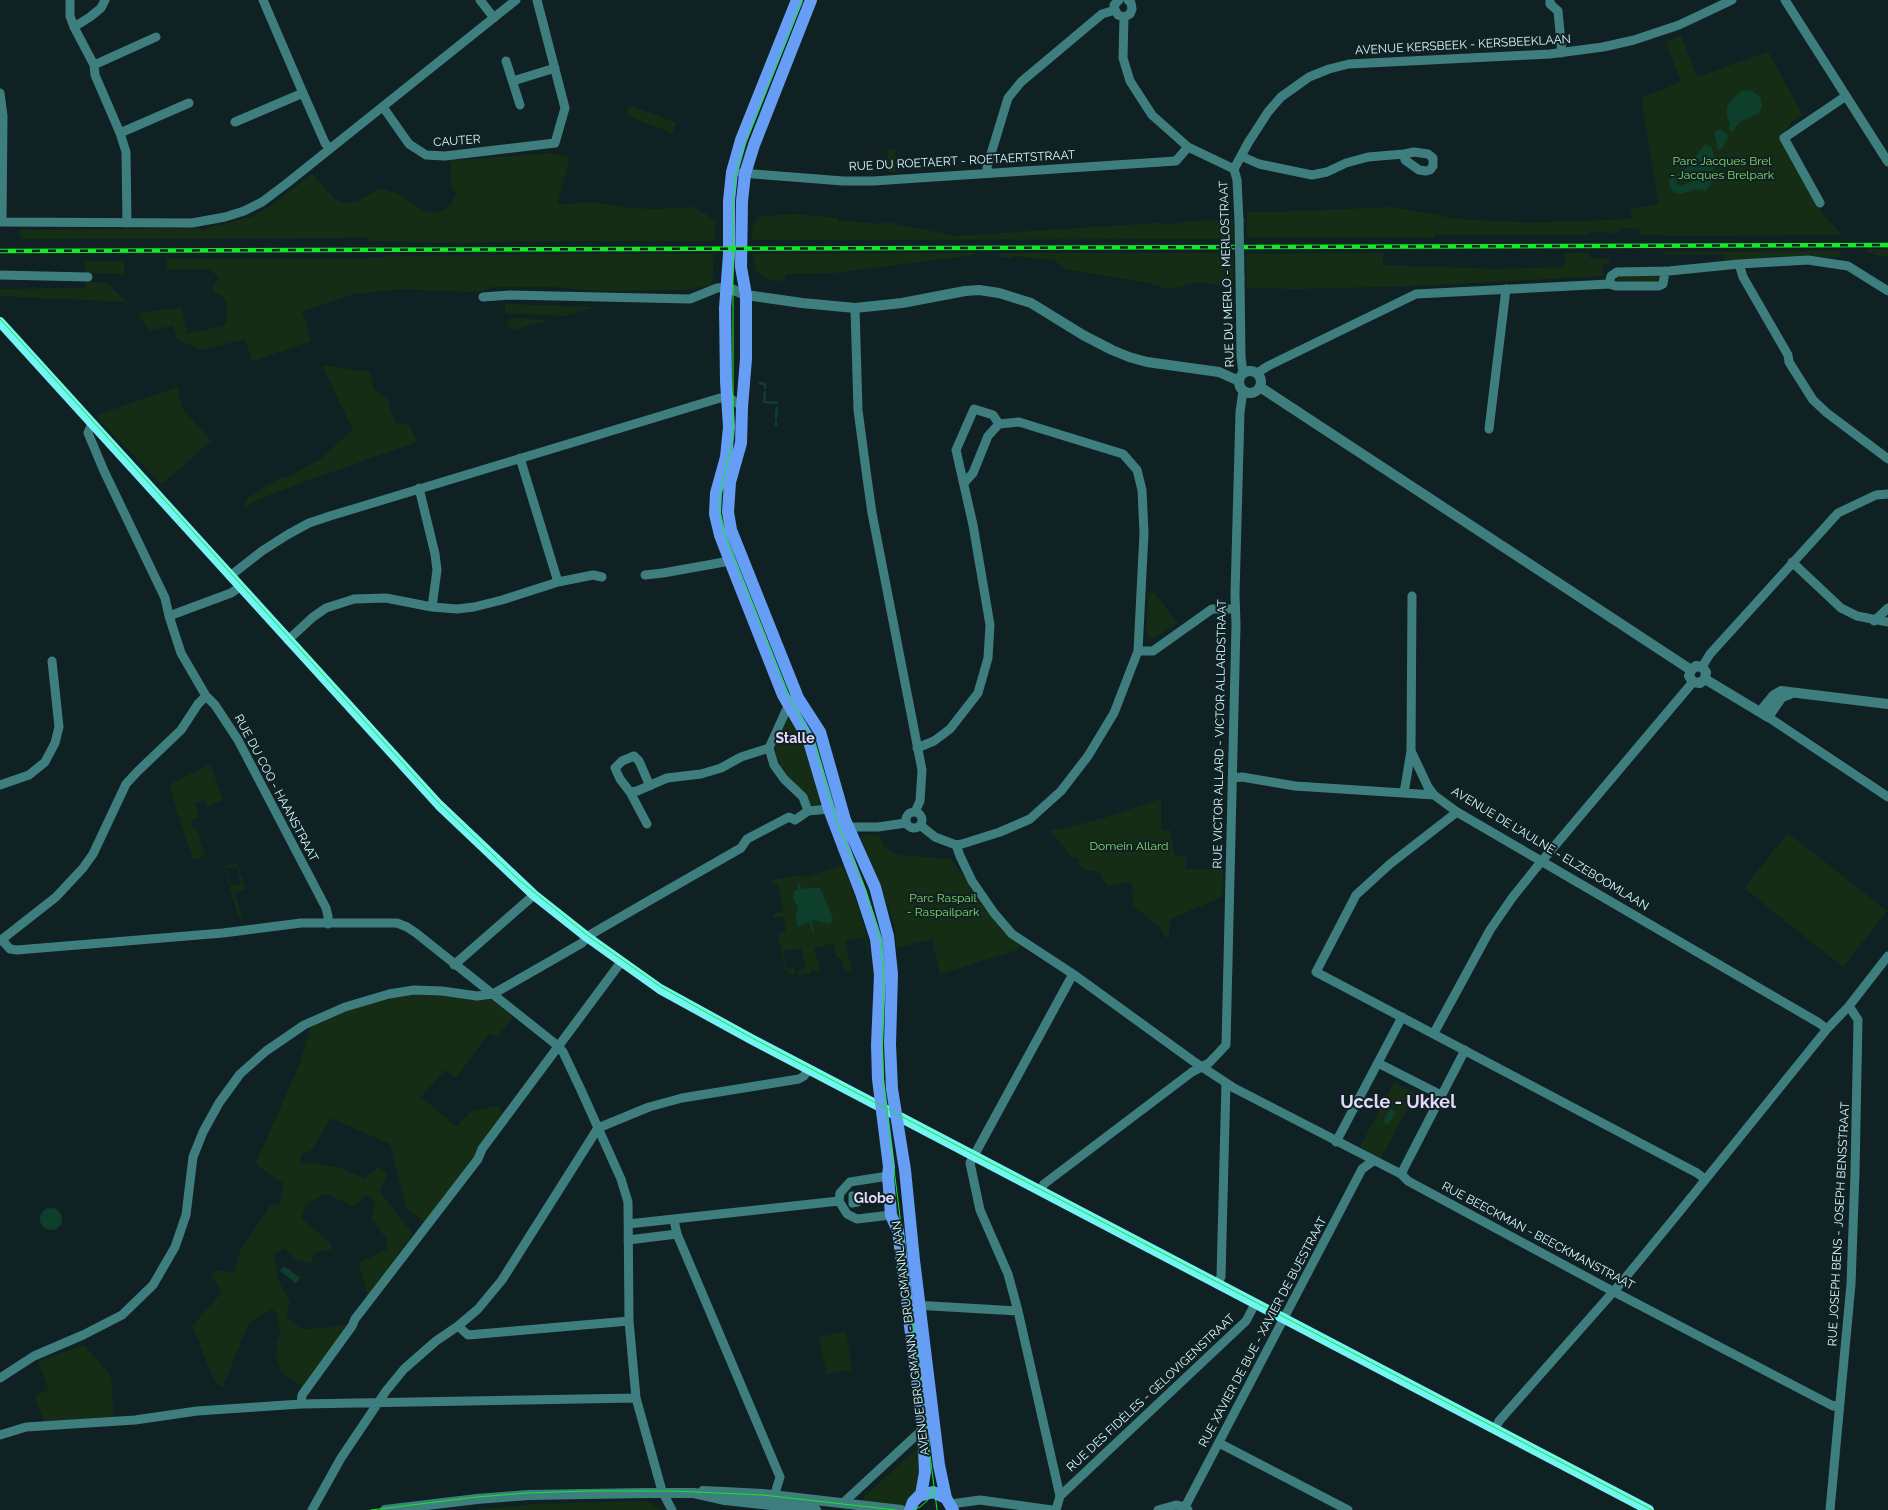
<!DOCTYPE html>
<meta charset="utf-8">
<style>
body{margin:0}
canvas{display:block;background:#102124}
</style>
<canvas width="1888" height="1510"></canvas>
<script>
const c = document.querySelector('canvas').getContext('2d');
c.lineJoin = 'round';
function paint(path, color) {
  c.fillStyle = color;
  c.fill(path, 'evenodd');
}
function shape(rows) {
  const path = new Path2D();
  for (const r of rows) {
    if (r.length === 3) {
      path.moveTo(r[0] + r[2], r[1]);
      path.arc(r[0], r[1], r[2], 0, 2 * Math.PI);
      continue;
    }
    path.moveTo(r[0], r[1]);
    for (let i = 2; i < r.length; i += 2) path.lineTo(r[i], r[i + 1]);
  }
  return path;
}
function stroke(path, color, width, dash) {
  c.strokeStyle = color;
  c.lineWidth = width;
  c.lineCap = dash ? 'butt' : 'round';
  c.setLineDash(dash || []);
  c.stroke(path);
}
function label(font, color, halo, rows, align = 'center') {
  c.font = font + ' Raleway,sans-serif';
  c.lineWidth = 4;
  c.setLineDash([]);
  c.textBaseline = 'middle';
  c.strokeStyle = halo;
  c.fillStyle = color;
  for (const [text, x, y, turn = 0] of rows) {
    c.save();
    c.translate(x, y);
    c.rotate((+turn || 0) * Math.PI / 180);
    c.textAlign = isNaN(turn) ? turn : align;
    if (halo) c.strokeText(text, 0, 0);
    c.fillText(text, 0, 0);
    c.restore();
  }
}
paint(shape([
 [1681,36,1697,77,1768,52,1803,115,1791,122,1783,137,1824,217,1843,235,1666,236,1665,235,1640,235,1639,229,1623,228,1619,229,1619,233,1590,232,1589,235,1435,234,1435,238,1415,238,1247,237,1247,212,1274,212,1393,207,1457,219,1532,223,1631,219,1631,209,1659,204,1641,98,1681,82,1666,42],
 [630,105,676,123,672,133,626,115],
 [895,149,896,172,888,172,888,150],
 [552,153,570,158,557,205,593,202,625,208,659,209,694,207,716,221,714,241,521,241,466,243,368,241,368,238,22,239,20,237,20,230,201,228,202,231,207,230,207,228,252,217,279,200,312,174,335,199,344,204,358,201,380,189,385,189,398,194,422,210,434,213,445,210,451,204,457,193,452,189,450,161],
 [798,214,838,218,838,221,880,224,886,222,955,236,1157,223,1175,224,1190,221,1233,220,1233,239,752,240,753,225,755,224,756,219,760,216],
 [1867,249,1888,249,1888,256,1882,257,1868,252],
 [1840,251,1840,257,1765,257,1751,260,1724,261,1722,254,1664,255,1664,252],
 [973,253,973,255,834,273,786,274,784,281,769,280,757,272,752,254],
 [1003,253,1233,253,1233,287,1197,282,1169,289,1148,283,1066,269,1054,260,1014,256,1013,259,997,256],
 [1383,253,1383,265,1496,269,1564,267,1565,253,1590,253,1590,258,1609,259,1609,264,1603,265,1603,276,1415,286,1297,289,1247,288,1246,254],
 [593,254,714,254,712,285,686,290,597,291,553,287,492,287,481,291,470,292,401,289,354,294,302,311,311,341,252,361,245,339,203,350,178,340,173,325,149,331,138,313,182,308,187,334,226,325,226,301,223,296,213,292,212,286,219,279,211,269,167,270,167,258,369,258,393,256],
 [85,261,124,261,124,274,85,273],
 [1619,275,1657,275,1659,278,1657,282,1619,283,1617,280],
 [85,282,107,283,127,302,0,296,0,289,85,288],
 [505,304,593,307,593,308,564,316,505,313],
 [512,318,546,320,547,320,513,330,507,325,509,320],
 [322,365,370,372,374,390,387,399,396,425,408,423,417,442,303,482,257,500,243,508,247,498,278,479,288,477,319,460,353,430],
 [178,387,181,407,211,441,162,484,99,420,97,415],
 [1148,593,1155,593,1177,623,1154,638,1149,637,1147,633],
 [789,713,807,739,820,803,819,806,810,806,780,767,777,759,775,746],
 [210,764,223,800,207,806,205,800,195,803,199,817,191,820,194,830,197,830,205,856,193,860,169,785],
 [1161,799,1161,830,1170,830,1171,838,1173,839,1173,855,1186,856,1186,869,1223,869,1222,897,1170,919,1169,940,1161,932,1162,930,1133,905,1132,882,1107,886,1098,871,1086,870,1078,863,1079,860,1076,857,1072,857,1049,830,1067,828,1104,818],
 [1788,833,1887,911,1843,967,1744,888],
 [869,834,880,836,884,847,888,850,900,855,951,859,1001,930,1020,945,1017,950,940,974,932,939,897,948,894,925,887,904,861,838],
 [237,863,246,889,235,893,243,918,239,919,224,869,225,869,231,887,241,884,236,866,227,868,226,866],
 [843,865,858,905,867,939,871,962,864,937,845,941,852,972,845,972,841,958,836,958,833,943,814,948,820,972,811,970,811,974,798,975,797,971,806,968,801,948,783,951,786,969,794,967,795,975,788,973,785,969,778,934,786,931,783,916,774,918,773,914,784,911,778,884,773,885,772,880,799,875,807,877],
 [417,993,444,995,476,1000,493,1000,513,1017,497,1037,489,1033,456,1078,445,1070,421,1097,456,1127,472,1111,498,1106,504,1113,476,1151,473,1160,424,1222,407,1209,390,1144,331,1118,312,1150,301,1155,301,1164,314,1163,343,1169,365,1179,378,1167,387,1173,380,1192,413,1234,368,1295,358,1263,386,1250,387,1240,371,1217,376,1202,367,1195,353,1206,325,1193,306,1204,301,1218,330,1243,332,1249,320,1251,313,1255,312,1263,296,1260,285,1248,274,1254,279,1282,290,1301,286,1316,301,1329,328,1328,347,1324,346,1330,303,1387,281,1372,276,1356,277,1342,281,1332,277,1314,271,1308,248,1324,223,1387,217,1384,208,1366,197,1336,192,1327,222,1292,211,1276,216,1270,234,1273,241,1249,271,1205,279,1204,284,1184,262,1169,256,1163,298,1068,311,1028,321,1020,360,1005],
 [1394,1082,1415,1094,1381,1158,1360,1147],
 [846,1332,852,1370,827,1374,819,1337],
 [84,1345,111,1376,114,1418,44,1422,35,1396,49,1390,38,1362],
 [921,1445,920,1488,907,1505,902,1507,861,1502,865,1496],
 [647,1501,661,1510,476,1510,535,1504]
]), '#152d14');
paint(shape([
 [1746,90,1752,91,1761,98,1762,107,1758,114,1742,121,1736,126,1733,133,1728,128,1730,124,1727,116,1727,108,1731,100,1742,91],
 [1717,130,1721,130,1729,136,1722,148,1718,150,1714,132],
 [1705,144,1711,147,1715,159,1713,179,1709,187,1706,191,1695,189,1681,194,1674,193,1670,188,1669,180,1688,167],
 [1694,170,1698,175,1696,179,1681,186,1676,184,1678,180],
 [809,888,820,888,833,918,830,924,813,920,798,927,795,917,798,909,793,897,795,890],
 [1390,1109,1396,1112,1388,1125,1383,1122],
 [51,1219,11],
 [284,1266,300,1278,296,1283,280,1271]
]), '#0e3f2c');
stroke(shape([
 [760,383,765,384,765,388],
 [765,392,764,402,777,403],
 [776,417,777,408],
 [776,425,776,421],
 [798,884,801,891],
 [810,920,813,931]
]), '#0e3f2c', 2.5);
stroke(shape([
 [861,1199,858,1203,852,1204,852,1195,858,1196,861,1199,886,1197]
]), '#3f7e7f', 7);
stroke(shape([
 [70,0,70,16,74,27,94,65],
 [263,0,303,93,325,143,330,149],
 [480,0,494,18],
 [1119,0,1114,5,1115,10,1118,15,1124,17,1130,14,1132,9,1131,3,1128,0],
 [1550,0,1550,4,1558,11,1562,53],
 [1785,0,1888,162],
 [1124,17,1123,58,1130,81,1152,115,1188,147,1234,169],
 [74,27,90,17,101,8,105,0],
 [506,61,520,105],
 [513,81,555,68],
 [0,93,3,116,2,222],
 [383,107,409,144,426,155,445,156,555,143,565,108,537,0],
 [235,122,303,93],
 [120,133,189,103],
 [1241,156,1259,164,1312,175,1327,172,1346,163,1368,157,1404,154,1414,152,1428,154,1433,158,1433,166,1430,170,1426,171,1419,170,1405,160,1404,154],
 [1234,169,1248,143,1268,112,1281,97,1309,77,1329,69,1349,64,1550,54,1603,47,1634,40,1679,25,1732,0],
 [1234,169,1237,180,1239,220],
 [741,173,843,181,873,181,1176,161,1188,147],
 [987,173,987,167,1008,98,1021,82,1102,14,1115,10],
 [1820,203,1784,138,1846,96],
 [0,222,192,223,225,217,244,211,262,202,286,184,516,0],
 [127,223,126,152,120,133,95,75,94,65,156,37],
 [1739,264,1743,277,1788,355,1789,362,1813,400,1827,413,1888,459],
 [0,275,88,277],
 [1240,278,1241,357,1243,373],
 [1609,284,1611,276,1617,272,1669,271,1739,264,1808,260,1848,266,1888,291],
 [483,297,510,295,690,299,717,288,726,287],
 [855,308,858,410,867,478,872,513,922,770,920,801,915,812],
 [1257,373,1268,366,1416,294,1609,284,1616,286,1659,286,1663,284,1665,271],
 [92,423,88,433,104,471,165,598,169,616,181,653,206,696,215,705,238,740,326,908,328,916,328,924],
 [1489,429,1506,289],
 [520,458,558,582],
 [964,483,973,473,988,436,999,424],
 [419,488,435,554,437,570,432,607],
 [1792,562,1841,608,1857,616,1888,622],
 [645,575,663,573,730,561],
 [230,576,262,551,287,535,309,523,330,516,720,398,730,398,742,407],
 [169,616,231,593,240,587],
 [1874,621,1888,608],
 [288,640,313,617,326,608,354,599,386,598,432,607,457,609,474,607,502,600,558,582,593,575,602,577],
 [1138,651,1153,651,1212,609,1235,609],
 [1702,667,1710,654,1838,513,1876,495,1888,494],
 [788,706,769,748,774,765,784,779,803,797,808,811],
 [1768,717,1888,797],
 [917,748,934,741,950,729,978,693,988,658,990,625,973,525,956,450,974,409,993,415,999,424,1019,422,1123,454,1137,470,1142,490,1144,533,1138,651,1114,713,1088,756,1061,791,1030,819,1000,832,962,844,956,845,935,837,920,825],
 [1411,751,1412,596],
 [1232,778,1242,777,1295,786,1434,795,1457,812,1819,1023,1827,1029],
 [0,785,29,775,45,762,55,743,59,727,52,661],
 [630,792,637,791,667,778,701,774,721,768,741,757,769,748],
 [1404,793,1411,751,1428,787,1434,795],
 [1457,812,1390,864,1356,895,1316,972,1697,1173,1705,1179],
 [914,820,8],
 [647,824,630,792,620,779,615,768,622,761,634,756,639,761,650,786],
 [848,827,878,827,906,823],
 [956,845,960,856,972,881,994,913,1012,934,1073,974,1193,1061,1234,1088,1401,1174,1408,1181,1603,1286,1808,1393,1833,1406,1839,1405],
 [2,940,10,949,17,950,223,933,301,923,397,923,407,927,416,933,558,1046,563,1052,581,1090,621,1179,628,1202,629,1321,636,1398,662,1491,672,1510],
 [0,941,56,897,83,868,93,854,126,784,137,772,181,730,198,704,206,696],
 [454,965,534,895],
 [1434,1033,1490,930,1512,898,1536,868,1693,682],
 [1378,1063,1441,1095],
 [1336,1142,1402,1017],
 [1401,1174,1465,1050],
 [888,1176,850,1182,840,1193,839,1201,847,1214,857,1219,891,1215],
 [1040,1191,1044,1184,1192,1072,1209,1063,1226,1045,1236,625,1235,594,1240,412,1243,391],
 [674,1220,677,1234,780,1477,773,1500],
 [628,1224,839,1201],
 [628,1240,677,1234],
 [1217,1284,1221,1277,1226,1083],
 [914,1305,1018,1311],
 [458,1326,468,1335,629,1321],
 [0,1378,34,1356,83,1335,122,1315,153,1285,175,1247,186,1215,193,1157,203,1132,219,1103,240,1074,266,1051,304,1025,345,1007,389,994,414,990,442,991,477,996,493,994,582,943,588,936,652,899,741,848,747,839,789,817,795,820,808,811,829,809],
 [301,1404,302,1395,352,1326,355,1319,478,1159,482,1149,621,962],
 [1495,1429,1499,1421,1621,1283,1676,1216,1827,1029,1849,1006,1888,956],
 [0,1435,26,1427,135,1420,197,1411,301,1404,636,1398],
 [1219,1443,1348,1510],
 [1060,1496,1246,1321,1255,1304],
 [843,1503,923,1429],
 [951,1504,980,1500,1052,1510],
 [1185,1507,1362,1169,1373,1161],
 [312,1510,341,1458,386,1391,404,1369,436,1341,458,1326,478,1309,502,1280,598,1128,649,1107,682,1098,799,1079,804,1076,808,1070],
 [1056,1510,1060,1496,1018,1311,1008,1274,980,1210,970,1163,1073,974],
 [1158,1510,1176,1505,1185,1507,1188,1510],
 [1830,1510,1851,1284,1855,1173,1858,1020,1849,1006]
]), '#3f7e7f', 9);
stroke(shape([
 [726,287,746,295,802,303,855,308,902,303,965,291,979,290,999,293,1031,303,1083,335,1112,350,1129,357,1147,362,1219,372,1239,381],
 [1250,382,11],
 [1260,387,1691,670],
 [1691,670,1689,676,1693,682,1700,683,1705,679],
 [1691,670,1696,666,1702,667,1706,672,1705,679],
 [1705,679,1768,717,1782,697,1790,694],
 [1760,712,1774,695,1781,691,1888,704],
 [703,1491,763,1494,901,1510],
 [385,1510,477,1499,528,1495,646,1493,694,1493,725,1500,816,1510]
]), '#3f7e7f', 10);
stroke(shape([
 [0,322,439,805,534,895,587,937,660,989,751,1039,1649,1510]
]), '#74f4f5', 10);
stroke(shape([
 [797,0,741,140,732,172,729,201,729,254,725,308,726,381,729,427,726,457,716,493,715,514,720,535,730,561,783,695,808,738,829,809,861,893,876,939,880,975,877,1045,878,1079,889,1167,888,1176,891,1215,898,1231,923,1429,925,1472,921,1495],
 [811,0,754,145,745,174,742,201,741,267,746,295,746,359,742,407,741,443,730,482,728,512,731,530,798,698,820,732,845,820,875,887,888,936,892,974,890,1044,892,1089,905,1170,914,1260,939,1465,946,1498],
 [910,1510,913,1502,919,1496,933,1492,946,1498,953,1510]
]), '#659ef4', 12);
stroke(shape([
 [802,0,746,142,736,172,733,201,733,427,732,443,720,494,720,513,724,533,787,692,816,747,837,823,866,891,880,938,884,974,882,1044,884,1090,937,1510],
 [0,319,440,804,519,880,588,936,661,987,752,1038,1652,1510],
 [371,1510,477,1497,527,1493,587,1491,673,1491,763,1495,896,1510],
 [913,1510,920,1507,927,1501,933,1487]
]), '#11ec23', 1);
const rail = shape([
 [0,251,1888,245]
]);
stroke(rail, '#11ec23', 4.5);
stroke(rail, '#102124', 2.5, [8]);
stroke(shape([
 [1239,220,1240,278]
]), '#3f7e7f', 9);
label('12px', '#d6f8fc', '#102124', [
 ["AVENUE KERSBEEK - KERSBEEKLAAN",1463,45,-3],
 ["CAUTER",457,141,-4],
 ["RUE DU ROETAERT - ROETAERTSTRAAT",962,161,-3],
 ["RUE DU MERLO - MERLOSTRAAT",1227,274,-92],
 ["RUE VICTOR ALLARD - VICTOR ALLARDSTRAAT",1220,734,-89],
 ["RUE DU COQ - HAANSTRAAT",276,788,62],
 ["AVENUE DE L'AULNE - ELZEBOOMLAAN",1550,849,31],
 ["RUE JOSEPH BENS - JOSEPH BENSSTRAAT",1839,1224,-87],
 ["RUE BEECKMAN - BEECKMANSTRAAT",1538,1236,28],
 ["RUE XAVIER DE BUE - XAVIER DE BUESTRAAT",1263,1332,-62],
 ["AVENUE BRUGMANN - BRUGMANNLAAN",911,1338,-97],
 ["RUE DES FIDÈLES - GELOVIGENSTRAAT",1151,1393,-43]
]);
label('12px', '#85d767', '#102124', [
 ["Parc Jacques Brel",1722,161],
 ["- Jacques Brelpark",1722,175],
 ["Domein Allard",1129,846],
 ["Parc Raspail",943,898],
 ["- Raspailpark",943,912]
]);
label('bold 14px', '#e4d8fc', '#102124', [
 ["Stalle",795,739],
 ["Globe",874,1199]
]);
label('bold 18px', '#e4d8fc', '#102124', [
 ["Uccle - Ukkel",1398,1103]
]);
</script>
